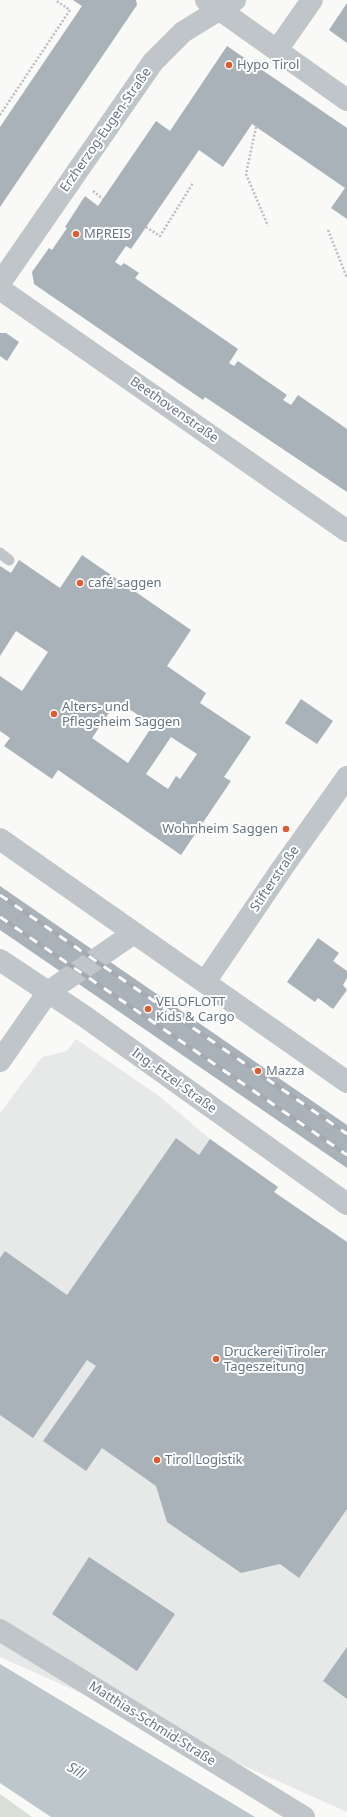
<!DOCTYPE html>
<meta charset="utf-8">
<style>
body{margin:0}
canvas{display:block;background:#f9f9f7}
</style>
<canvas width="347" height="1817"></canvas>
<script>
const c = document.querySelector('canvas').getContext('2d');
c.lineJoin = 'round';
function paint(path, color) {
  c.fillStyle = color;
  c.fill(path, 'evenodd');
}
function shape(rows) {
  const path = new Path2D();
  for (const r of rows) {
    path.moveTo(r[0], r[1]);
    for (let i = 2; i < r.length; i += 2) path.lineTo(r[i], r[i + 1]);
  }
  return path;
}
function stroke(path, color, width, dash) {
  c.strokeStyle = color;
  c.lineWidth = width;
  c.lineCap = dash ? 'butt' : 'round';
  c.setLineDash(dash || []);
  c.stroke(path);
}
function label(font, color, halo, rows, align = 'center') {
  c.font = font + ' "Noto Sans",sans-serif';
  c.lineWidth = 4;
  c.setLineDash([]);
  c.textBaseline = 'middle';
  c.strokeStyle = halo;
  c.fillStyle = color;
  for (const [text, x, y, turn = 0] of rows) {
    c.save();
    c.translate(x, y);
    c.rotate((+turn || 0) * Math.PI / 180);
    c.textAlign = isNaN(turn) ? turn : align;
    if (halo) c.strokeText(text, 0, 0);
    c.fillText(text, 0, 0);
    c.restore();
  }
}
paint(shape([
 [76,1039,159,1096,210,1139,278,1187,274,1192,347,1242,347,1812,0,1657,0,1113,42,1057,67,1051]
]), '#e7e8e8');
paint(shape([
 [0,1794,32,1817,0,1817]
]), '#d9ded6');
paint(shape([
 [0,1664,255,1817,51,1817,0,1783]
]), '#bcc6cb');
paint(shape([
 [73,0,136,0,137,5,0,207,0,127,82,6],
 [347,3,347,43,329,30],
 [227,46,347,128,347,219,331,208,345,188,252,124,223,167,199,150,131,249,126,246,115,262,121,266,124,263,139,273,135,278,238,349,229,363,234,366,238,361,287,395,283,400,291,405,298,395,347,429,347,492,205,397,203,400,34,284,32,272,49,248,52,250,67,228,65,227,85,196,98,206,156,121,170,131],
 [0,333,6,333,19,342,7,361,0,356],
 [82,555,191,630,167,666,206,693,200,703,251,737,224,777,231,781,181,855,58,770,52,779,4,746,10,738,0,731,0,676,22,691,48,652,16,631,0,656,0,566,11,573,19,560,60,588],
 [117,701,153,725,128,763,92,738],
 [171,737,197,754,180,779,176,776,168,789,146,774],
 [301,699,333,721,317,744,285,723],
 [0,886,347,1125,347,1168,0,930],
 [318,938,339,953,333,961,347,971,347,978,343,985,347,990,333,1009,318,998,315,1002,287,982],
 [176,1138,199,1155,210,1139,278,1187,274,1192,347,1242,347,1509,299,1578,280,1564,241,1573,167,1522,156,1486,102,1448,86,1471,43,1441,96,1366,87,1360,33,1438,0,1415,0,1258,5,1251,67,1295],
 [89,1557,175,1614,137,1671,52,1614],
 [347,1647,347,1699,323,1681]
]), '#a9b2b8');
stroke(shape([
 [0,115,70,10,55,0],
 [256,127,246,174,268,226],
 [93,191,103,199],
 [146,227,160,236,193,183],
 [328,230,347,278]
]), '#bbbec1', 2.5, [2, 2]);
stroke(shape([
 [0,553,9,560]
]), '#c0c5c9', 11);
stroke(shape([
 [206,0,347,100],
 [277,50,312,0],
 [0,289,347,531],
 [0,839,347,1082],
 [0,960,84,1016,347,1204],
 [205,982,283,867,347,777],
 [0,1061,48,992,134,933],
 [0,1630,304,1817]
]), '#c0c5c9', 22);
stroke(shape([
 [0,283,153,62,183,32,235,0]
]), '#c0c5c9', 22);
const rail = shape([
 [0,895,347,1134],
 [0,917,347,1155]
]);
stroke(rail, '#a4aab0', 4.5);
stroke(rail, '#fff', 3, [9]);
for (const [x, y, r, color] of [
 [229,65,4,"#de5c32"],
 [76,234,4,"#de5c32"],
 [80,583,4,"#de5c32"],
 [54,714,4,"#de5c32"],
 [286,829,4,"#de5c32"],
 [148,1009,4,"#de5c32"],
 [258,1071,4,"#de5c32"],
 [216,1359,4,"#de5c32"],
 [157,1460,4,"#de5c32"]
]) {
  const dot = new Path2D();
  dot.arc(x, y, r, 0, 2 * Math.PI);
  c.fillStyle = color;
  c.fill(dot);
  stroke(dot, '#fff', 1.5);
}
label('13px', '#657481', '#fff', [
 ["Hypo Tirol",237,65],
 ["MPREIS",84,234],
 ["café saggen",88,583],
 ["Alters- und",62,707],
 ["Pflegeheim Saggen",62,722],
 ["Wohnheim Saggen",278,829,"right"],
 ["VELOFLOTT",156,1002],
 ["Kids & Cargo",156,1017],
 ["Mazza",266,1071],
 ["Druckerei Tiroler",224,1352],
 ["Tageszeitung",224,1367],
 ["Tirol Logistik",165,1460]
], 'left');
label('13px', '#657481', '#fff', [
 ["Erzherzog-Eugen-Straße",106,130,-55],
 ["Beethovenstraße",174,410,35],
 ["Stifterstraße",275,879,-56],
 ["Ing.-Etzel-Straße",174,1081,36],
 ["Matthias-Schmid-Straße",152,1724,32]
]);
label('italic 14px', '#657a82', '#fff', [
 ["Sill",76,1771,31]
]);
</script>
